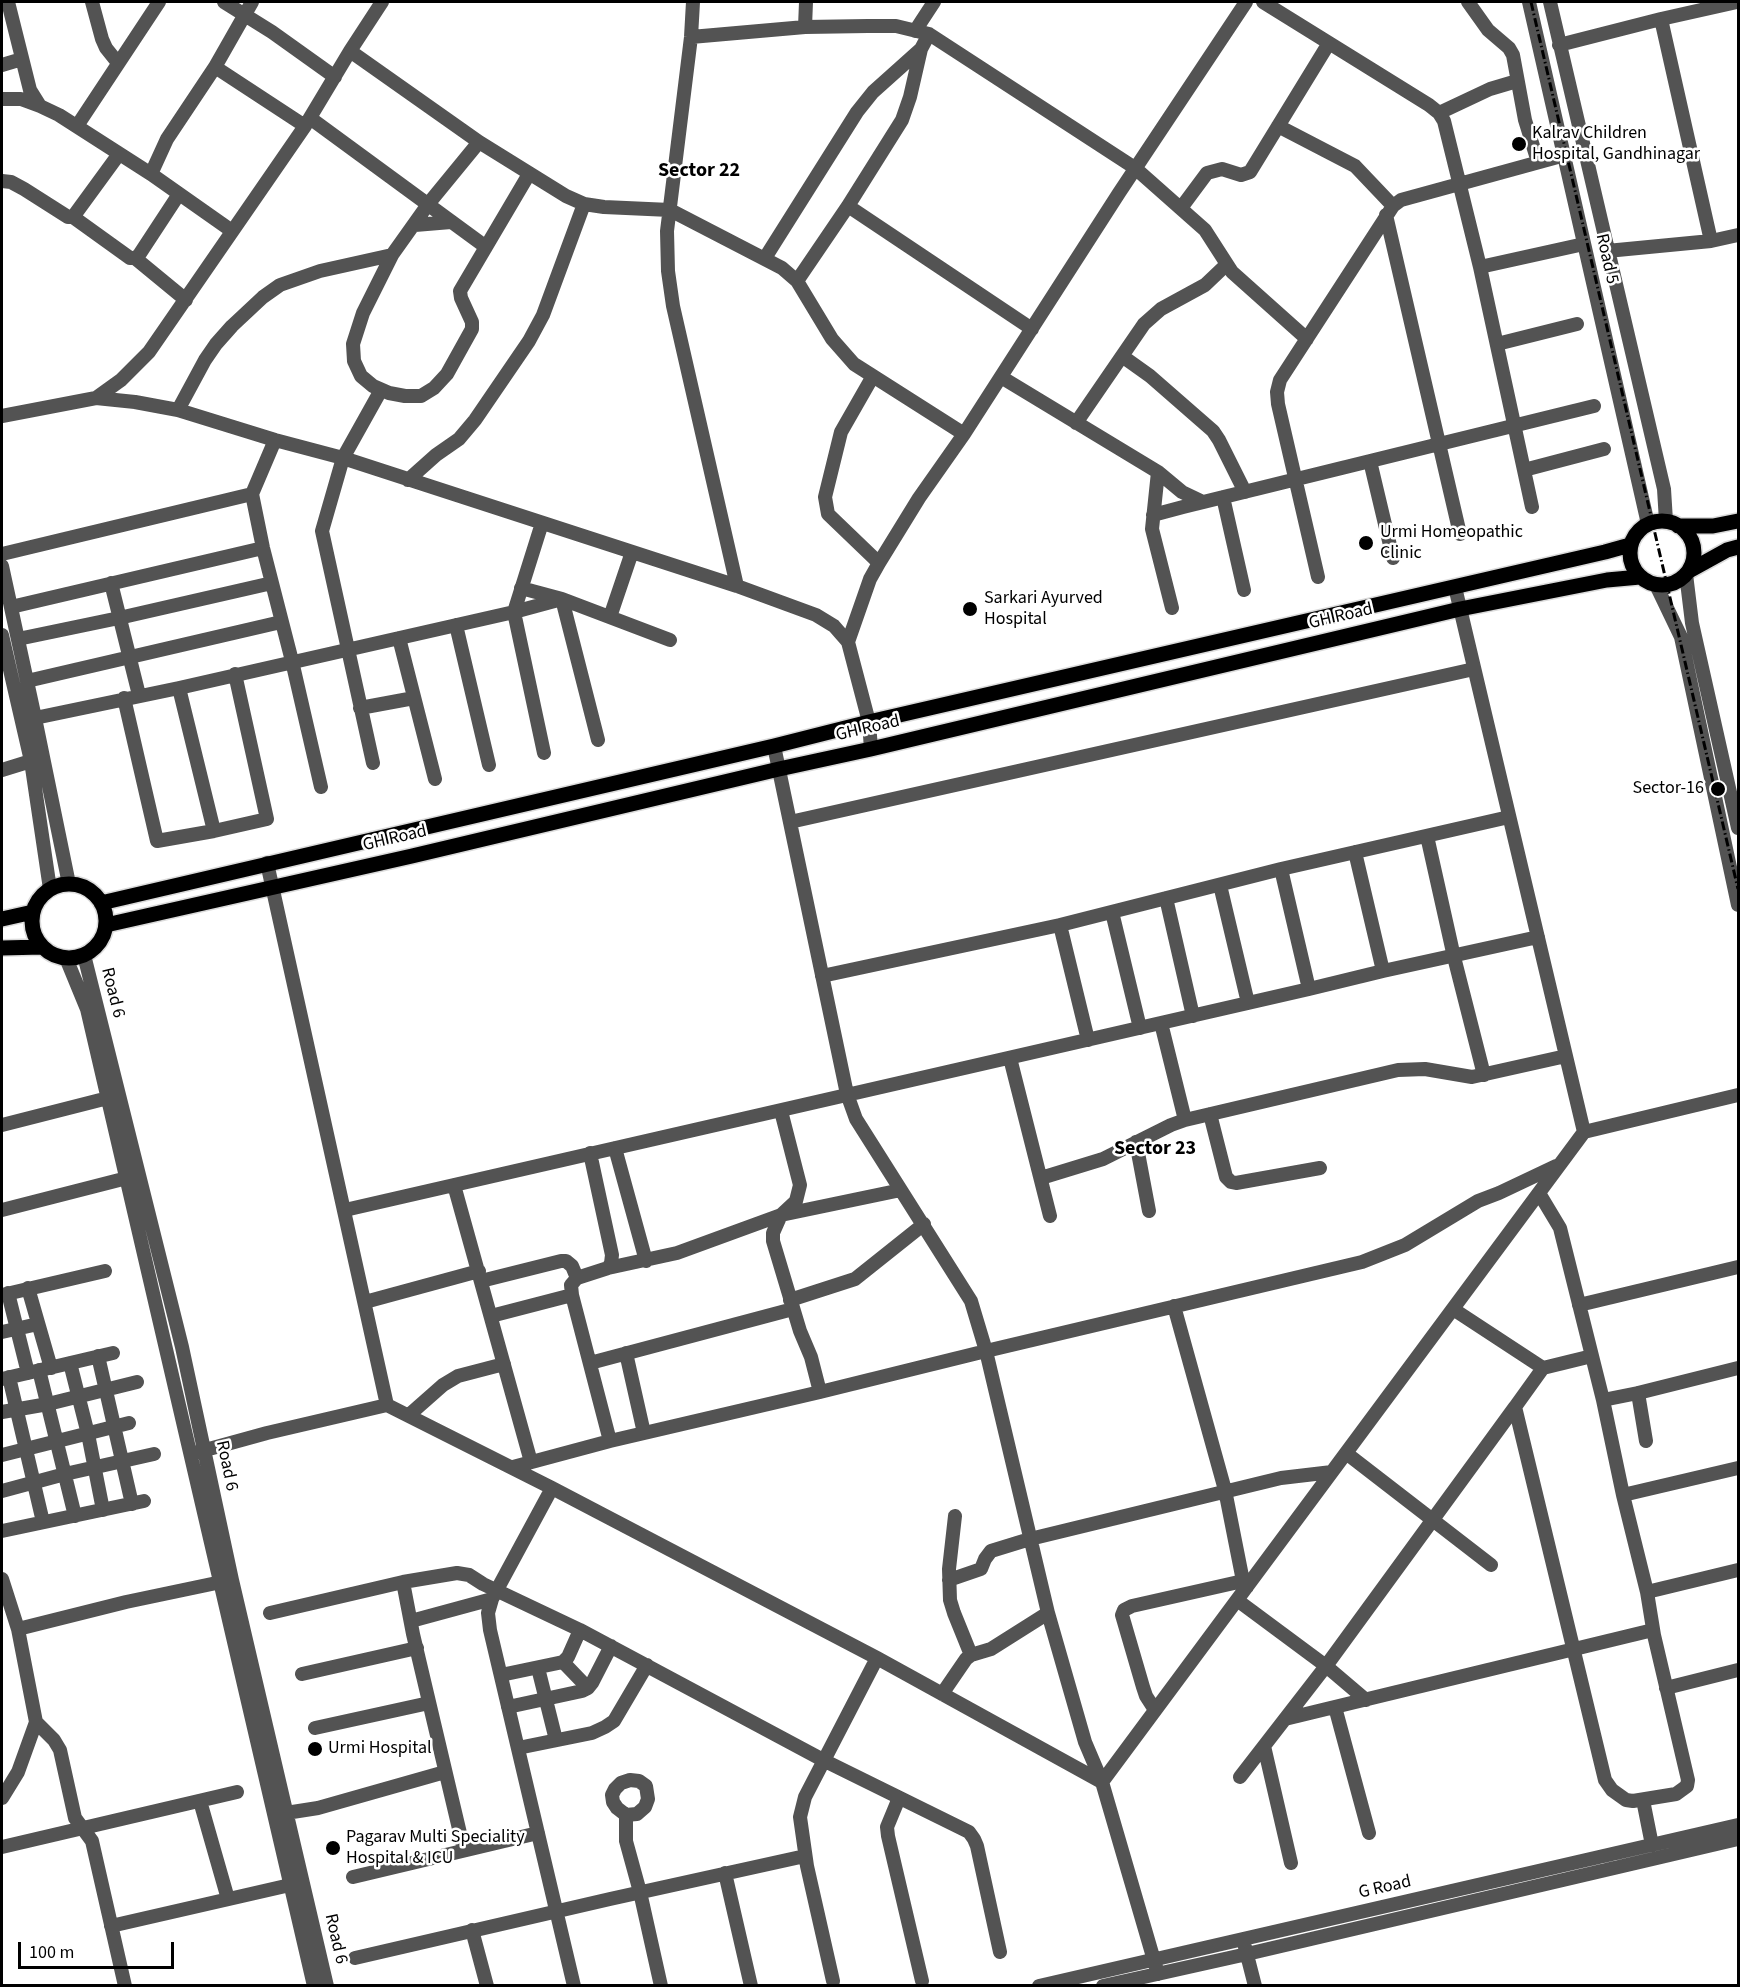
<!DOCTYPE html>
<style>
body{margin:0}
#map{position:relative;width:1740px;height:1987px;overflow:hidden;background:#fff;font-family:"Source Sans 3",sans-serif}
canvas{display:block}
.frame{position:absolute;inset:0;border:3px solid #000;pointer-events:none}
.scale{position:absolute;left:18px;top:1942px;width:156px;height:27px;box-sizing:border-box;border:3px solid #000;border-top:0;padding-left:8px;font-size:18px;line-height:21px;white-space:nowrap;color:#000;-webkit-text-stroke:4px #fff;paint-order:stroke}
</style>
<div id="map">
<canvas width="1740" height="1987"></canvas>
<div class="frame"></div>
<div class="scale">100 m</div>
</div>
<script>
const c = document.querySelector('canvas').getContext('2d');
c.lineJoin = 'round';
function shape(rows) {
  const path = new Path2D();
  for (const r of rows) {
    if (r.length === 3) {
      path.moveTo(r[0] + r[2], r[1]);
      path.arc(r[0], r[1], r[2], 0, 2 * Math.PI);
      continue;
    }
    path.moveTo(r[0], r[1]);
    for (let i = 2; i < r.length; i += 2) path.lineTo(r[i], r[i + 1]);
  }
  return path;
}
function stroke(path, color, width, dash) {
  c.strokeStyle = color;
  c.lineWidth = width;
  c.lineCap = dash ? 'butt' : 'round';
  c.setLineDash(dash || []);
  c.stroke(path);
}
function label(font, color, halo, rows, align = 'center') {
  c.font = font + ' "Source Sans 3",sans-serif';
  c.lineWidth = 5;
  c.setLineDash([]);
  c.textBaseline = 'middle';
  c.strokeStyle = halo;
  c.fillStyle = color;
  for (const [text, x, y, turn = 0] of rows) {
    c.save();
    c.translate(x, y);
    c.rotate((+turn || 0) * Math.PI / 180);
    c.textAlign = isNaN(turn) ? turn : align;
    if (halo) c.strokeText(text, 0, 0);
    c.fillText(text, 0, 0);
    c.restore();
  }
}
const major = shape([
 [1662,553,32],
 [1678,526,1713,526,1738,521],
 [1689,571,1727,550,1738,547],
 [69,921,37],
 [101,903,774,746,869,722,1605,552,1630,545],
 [2,919,33,912],
 [106,925,412,856,779,769,871,749,1460,609,1607,580,1640,577],
 [2,948,42,947]
]);
stroke(major, '#dbdbdb', 18);
stroke(shape([
 [8,2,30,90,40,106],
 [92,2,102,39,106,48,118,63],
 [224,2,272,32,335,77],
 [693,2,691,37,667,231,668,271,673,306,737,586],
 [1263,2,1429,105,1439,113,1444,121,1480,267,1532,507],
 [1468,2,1488,30,1509,48,1513,55,1525,120,1538,162],
 [1529,2,1648,524],
 [1550,2,1664,489,1666,521],
 [1661,19,1737,2],
 [805,27,806,2],
 [915,31,934,2],
 [691,37,805,27,868,26,896,26,929,34,1135,168,1205,230,1232,272,1307,339],
 [1559,45,1661,19,1711,241],
 [350,51,479,142,566,196,584,204,604,207,670,210,782,268,797,281,832,339,854,364,964,434],
 [2,65,22,59],
 [215,67,305,126],
 [2,99,21,99,40,106,59,115,151,174,232,231],
 [1439,113,1490,89,1517,81],
 [310,118,486,247],
 [77,126,159,2],
 [1278,126,1355,166,1393,206],
 [479,142,429,203,392,255,363,313,353,344,354,361,361,376,373,386,389,393,405,396,421,396,434,388,447,374,472,329,472,322,461,298,460,291,529,174],
 [151,174,167,139,215,67,252,2],
 [2,181,11,182,24,189,68,217,73,217,119,154],
 [848,206,1032,329],
 [1181,208,1207,173,1222,169,1241,175,1250,172,1329,43],
 [1386,215,1460,534],
 [73,217,130,258,135,258,139,255,179,194],
 [415,225,451,222],
 [1607,251,1711,241,1738,235],
 [135,258,186,300],
 [765,258,857,112,873,92,921,49],
 [1480,267,1584,244],
 [797,281,848,206,902,120,910,97,921,49,929,34],
 [1497,344,1577,324],
 [1122,356,1150,376,1213,431,1219,440,1245,492],
 [873,376,841,432,825,497,828,514,879,563],
 [1001,377,1158,472,1182,492,1203,502],
 [96,398,121,380,149,352,305,126,350,51,382,2],
 [178,410,205,360,216,344,232,326,263,297,280,285,320,271,392,255],
 [2,416,96,398,135,402,178,410,275,440,343,458,737,586,816,615,834,626,848,642,869,722,871,749],
 [1076,423,1144,324,1161,309,1205,285,1226,265],
 [275,440,252,494,263,548,292,661,321,787],
 [1370,461,1393,558],
 [1524,470,1604,449],
 [1158,472,1152,529,1172,608],
 [408,480,436,455,459,439,475,420,529,341,543,315,584,204],
 [1223,497,1244,590],
 [1153,515,1183,507,1594,406],
 [542,523,514,612,544,753],
 [2,554,252,494],
 [2,566,35,718,69,884],
 [1686,574,1692,623,1738,828],
 [1318,577,1278,404,1277,392,1280,380,1393,206,1401,200,1565,155],
 [111,583,139,695],
 [1656,585,1681,637,1738,905],
 [1455,587,1584,1132],
 [521,588,562,599,598,740],
 [11,607,263,548],
 [610,617,632,552],
 [456,625,489,765],
 [2,635,31,761,50,889],
 [399,638,435,779],
 [18,639,119,618,272,583],
 [848,642,870,579,879,563,919,498,964,434,1119,193,1246,2],
 [27,681,281,622],
 [179,688,214,831],
 [124,698,157,841,214,831,267,819,235,674],
 [360,708,414,698],
 [35,718,179,688,514,612,562,599,670,640],
 [774,746,847,1094,856,1119,971,1301,986,1351,1048,1613,1085,1742,1102,1782,1158,1974],
 [373,763,322,531,343,458,381,390],
 [2,770,31,761],
 [790,822,1474,669],
 [1427,836,1454,957,1484,1075],
 [1355,852,1383,971],
 [1281,869,1309,989],
 [1220,885,1248,1003],
 [1166,898,1193,1016],
 [1112,912,1140,1028],
 [84,955,182,1347,232,1580,327,1986],
 [66,958,87,1009,314,1986],
 [822,976,1060,925],
 [1161,1023,1185,1120],
 [1088,1040,1060,925,1281,869,1509,817],
 [1010,1058,1050,1216],
 [781,1111,800,1185,796,1201,781,1215,773,1233,773,1241,800,1331,811,1357,820,1392],
 [1210,1114,1226,1177,1231,1182,1236,1183,1320,1168],
 [2,1125,108,1098],
 [1136,1142,1149,1211],
 [615,1148,646,1261],
 [590,1153,612,1255,611,1263,608,1268,577,1278,571,1285,572,1295,610,1441],
 [1041,1178,1103,1159,1171,1125,1185,1120,1398,1070,1425,1069,1472,1077,1566,1056],
 [454,1185,531,1462],
 [1539,1193,1560,1228,1603,1400],
 [2,1210,127,1178],
 [345,1210,1309,989,1383,971,1538,937],
 [608,1268,677,1253,781,1215,901,1190],
 [481,1281,561,1261,566,1261,572,1266,577,1278],
 [28,1288,51,1368],
 [8,1293,28,1373],
 [2,1295,105,1271],
 [790,1300,855,1279,924,1224],
 [365,1302,479,1271],
 [1579,1305,1738,1267],
 [1174,1306,1225,1490,1243,1581,1247,1587],
 [1453,1309,1543,1368],
 [491,1316,572,1295],
 [2,1332,38,1324],
 [626,1353,644,1433],
 [98,1356,132,1504],
 [1592,1356,1543,1368,1515,1407,1605,1780,1612,1790,1626,1800,1633,1801,1676,1794,1687,1786,1688,1780,1654,1635,1647,1592,1623,1495,1738,1468],
 [70,1363,88,1434,103,1510],
 [590,1363,793,1309],
 [39,1370,75,1516],
 [9,1377,43,1522],
 [2,1379,113,1353],
 [1638,1393,1646,1441],
 [387,1405,552,1488,877,1658,1102,1782,1584,1132,1738,1095],
 [2,1412,48,1404,137,1382],
 [409,1415,443,1385,458,1376,504,1364],
 [198,1452,267,1433,387,1405,267,863],
 [1346,1453,1491,1565],
 [2,1455,129,1423],
 [513,1467,610,1441,820,1392,986,1351,1362,1262,1405,1245,1478,1201,1499,1193,1556,1166],
 [552,1488,492,1599,488,1613,490,1630,574,1986],
 [2,1491,65,1474,154,1454],
 [1623,1495,1603,1400,1638,1393,1738,1368],
 [955,1516,949,1569,950,1600,954,1613,971,1655],
 [2,1531,144,1501],
 [2,1579,18,1629,36,1722,18,1772,2,1798],
 [949,1580,981,1569,985,1559,991,1551,1030,1539,1281,1478,1332,1472],
 [403,1582,413,1634,464,1850],
 [1647,1592,1738,1570],
 [1237,1600,1326,1666,1366,1700],
 [270,1613,403,1582,457,1573,469,1575,483,1584,580,1630,823,1760,969,1832,974,1839,977,1846,1000,1952],
 [411,1621,492,1599],
 [18,1629,126,1602,226,1581],
 [563,1662,588,1688],
 [538,1668,556,1740],
 [302,1674,417,1648],
 [501,1675,563,1662,568,1657,580,1630],
 [1666,1688,1738,1670],
 [942,1694,966,1659,971,1655,991,1649,1048,1613],
 [508,1707,582,1691,588,1688,592,1683,611,1646],
 [1335,1707,1369,1833],
 [1155,1710,1146,1696,1143,1687,1122,1615,1124,1610,1132,1606,1243,1581],
 [1285,1719,1653,1630],
 [36,1722,54,1740,60,1750,75,1818,92,1841,125,1986],
 [315,1728,429,1703],
 [1264,1746,1291,1863],
 [518,1748,592,1733,605,1727,614,1721,647,1665],
 [1240,1777,1326,1666,1515,1407],
 [899,1798,887,1827,888,1836,922,1981],
 [1643,1800,1652,1845],
 [200,1801,228,1899],
 [286,1813,318,1808,445,1772],
 [626,1815,617,1808,613,1802,612,1795,615,1789,621,1783,630,1780,639,1781,646,1786,648,1799,645,1807,637,1814,626,1815,626,1841,640,1892,661,1986],
 [2,1847,237,1792],
 [725,1873,751,1986],
 [353,1877,538,1833],
 [111,1926,290,1885],
 [472,1930,487,1986],
 [1245,1947,1255,1986],
 [355,1958,610,1899,805,1856],
 [833,1981,807,1866,800,1817,805,1797,877,1658],
 [1039,1986,1738,1825],
 [1103,1986,1247,1954,1738,1839]
]), '#535353', 14);
stroke(major, '#000', 15);
stroke(shape([
 [1531,2,1738,889]
]), '#000', 3, [9, 3, 1.5, 3]);
for (const [x, y, r, color] of [
 [1519,144,8,"#000"],
 [1366,543,8,"#000"],
 [970,609,8,"#000"],
 [1718,789,8,"#000"],
 [315,1749,8,"#000"],
 [333,1848,8,"#000"]
]) {
  const dot = new Path2D();
  dot.arc(x, y, r, 0, 2 * Math.PI);
  c.fillStyle = color;
  c.fill(dot);
  stroke(dot, '#fff', 2);
}
label('18px', '#000', '#fff', [
 ["Kalrav Children",1532,134],
 ["Hospital, Gandhinagar",1532,155],
 ["Urmi Homeopathic",1380,533],
 ["Clinic",1380,554],
 ["Sarkari Ayurved",984,599],
 ["Hospital",984,620],
 ["Sector-16",1704,789,"right"],
 ["Urmi Hospital",328,1749],
 ["Pagarav Multi Speciality",346,1838],
 ["Hospital & ICU",346,1859]
], 'left');
label('18px', '#000', '#fff', [
 ["Road 5",1606,259,77],
 ["GH Road",1341,617,-13],
 ["GH Road",868,729,-13],
 ["GH Road",395,839,-13],
 ["Road 6",112,993,76],
 ["Road 6",226,1466,78],
 ["G Road",1385,1888,-13],
 ["Road 6",335,1939,77]
]);
label('bold 20px', '#000', '#fff', [
 ["Sector 22",699,172],
 ["Sector 23",1155,1150]
]);
</script>
